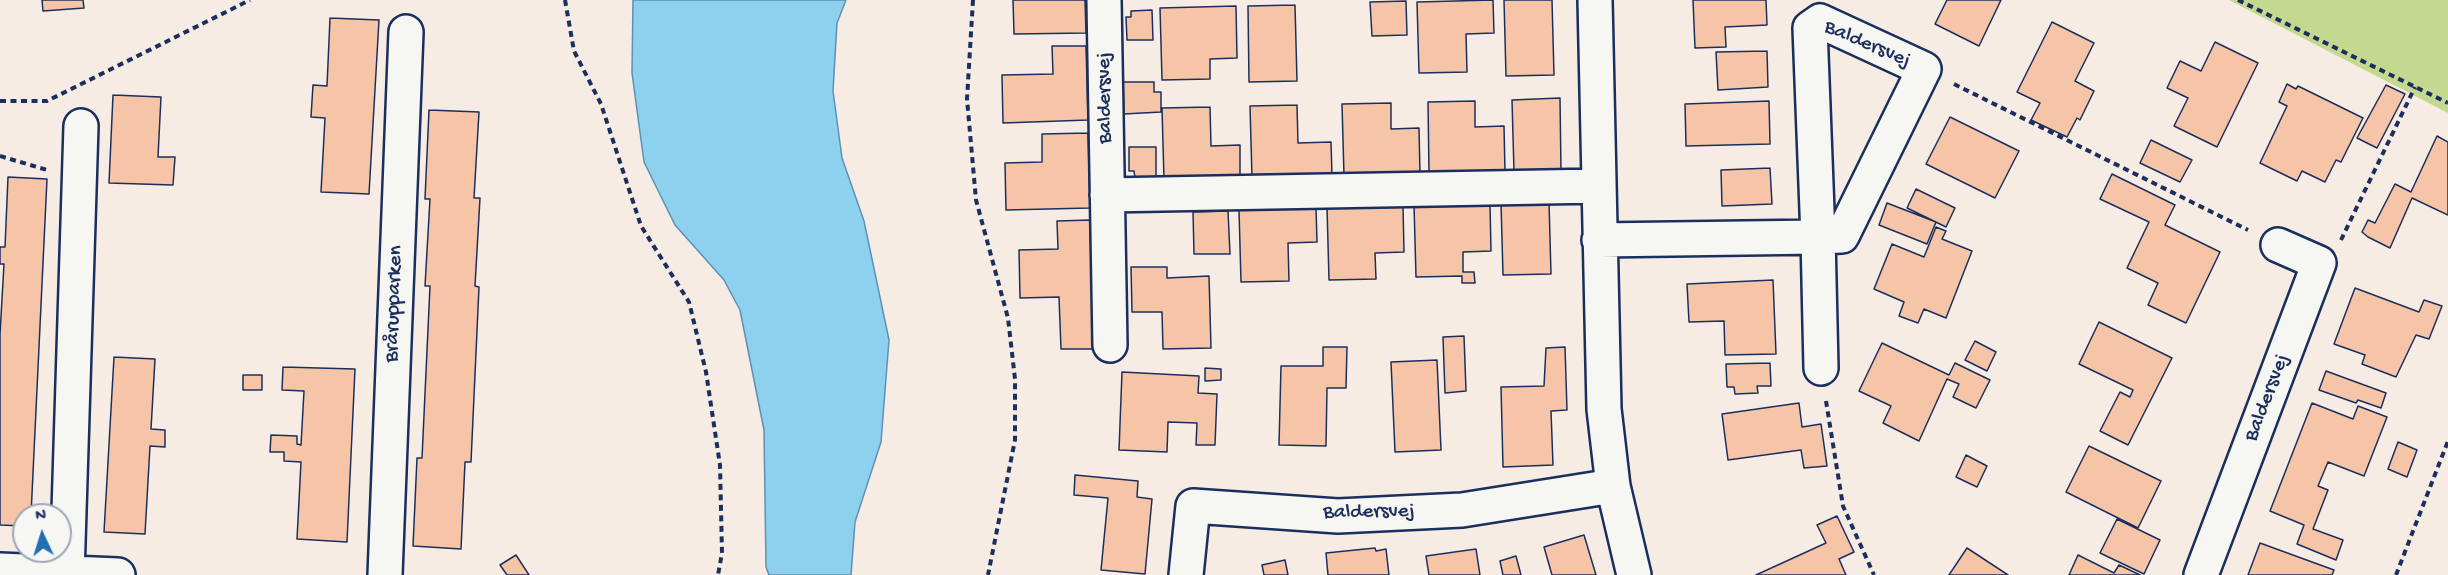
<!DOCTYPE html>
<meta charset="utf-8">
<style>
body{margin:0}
#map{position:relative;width:2448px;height:575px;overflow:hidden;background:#f6ece3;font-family:"Gochi Hand",sans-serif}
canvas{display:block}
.north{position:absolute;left:12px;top:503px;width:60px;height:60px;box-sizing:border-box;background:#f6f6f2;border:2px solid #9ea6b7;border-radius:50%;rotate:356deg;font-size:16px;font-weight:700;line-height:24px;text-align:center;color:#1b2f5e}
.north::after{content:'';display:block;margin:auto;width:21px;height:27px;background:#1f6fb2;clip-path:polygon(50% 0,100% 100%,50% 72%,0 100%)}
</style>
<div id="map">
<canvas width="2448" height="575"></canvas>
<div class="north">N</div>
</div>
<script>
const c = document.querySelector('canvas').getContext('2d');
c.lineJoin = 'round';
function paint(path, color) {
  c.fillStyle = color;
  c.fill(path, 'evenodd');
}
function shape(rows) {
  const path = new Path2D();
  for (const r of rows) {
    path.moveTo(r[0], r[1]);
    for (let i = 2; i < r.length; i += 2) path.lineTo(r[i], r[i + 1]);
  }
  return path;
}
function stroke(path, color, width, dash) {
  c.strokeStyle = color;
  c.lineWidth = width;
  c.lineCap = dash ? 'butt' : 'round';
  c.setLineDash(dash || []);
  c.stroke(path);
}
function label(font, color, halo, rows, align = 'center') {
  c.font = font + ' "Gochi Hand",sans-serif';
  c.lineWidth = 4.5;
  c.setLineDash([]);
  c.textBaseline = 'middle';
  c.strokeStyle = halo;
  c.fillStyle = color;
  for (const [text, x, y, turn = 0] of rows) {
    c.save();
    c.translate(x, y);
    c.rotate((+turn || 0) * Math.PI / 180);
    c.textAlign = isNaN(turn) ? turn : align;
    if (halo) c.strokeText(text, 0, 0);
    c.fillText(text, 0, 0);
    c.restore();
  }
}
paint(shape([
 [2229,0,2448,0,2448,113]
]), '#c4d98f');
const water = shape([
 [633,0,846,0,837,23,833,91,842,158,864,221,889,340,881,442,855,522,851,575,769,575,766,567,764,430,740,310,724,280,675,225,644,162,632,73,633,0]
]);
paint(water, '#8dd1ef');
stroke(water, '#5f90b5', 1.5);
const building = shape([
 [42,0,83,0,84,8,43,11,42,0],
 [1013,0,1085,0,1086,33,1014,34,1013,0],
 [1493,0,1494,33,1466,34,1467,72,1419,73,1417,2,1493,0],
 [1504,0,1552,0,1554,75,1506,76,1504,0],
 [1693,0,1766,0,1767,25,1725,27,1726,47,1695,48,1693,0],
 [1947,0,2001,0,1979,46,1935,24,1947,0],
 [1406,1,1407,35,1372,36,1370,2,1406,1],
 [1295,5,1297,81,1249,82,1248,6,1295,5],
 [1236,6,1237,58,1210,59,1210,79,1162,80,1160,8,1236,6],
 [1152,10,1153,40,1127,40,1126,17,1131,17,1131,11,1152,10],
 [330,18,379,20,369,194,321,192,325,118,311,117,313,85,327,86,330,18],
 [2052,22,2094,43,2075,81,2094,91,2080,120,2077,118,2067,137,2031,120,2040,103,2017,92,2052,22],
 [2215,42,2258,63,2217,147,2174,126,2188,98,2167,88,2180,61,2201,71,2215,42],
 [1052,46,1086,46,1088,120,1003,123,1002,75,1053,74,1052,46],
 [1767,51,1768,87,1718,90,1716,52,1767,51],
 [1123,82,1154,82,1154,92,1161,92,1161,112,1124,114,1123,82],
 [2287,84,2296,89,2298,86,2363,118,2341,162,2336,160,2325,182,2302,171,2297,181,2260,163,2287,106,2279,102,2287,84],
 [2386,85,2405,94,2377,148,2357,138,2386,85],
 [113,95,161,97,158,157,175,157,173,185,109,183,113,95],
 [1560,98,1561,171,1514,172,1512,100,1560,98],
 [1475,101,1475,127,1504,126,1505,172,1429,173,1428,102,1475,101],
 [1769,101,1770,144,1686,146,1685,104,1769,101],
 [1391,103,1391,129,1419,128,1420,174,1344,176,1342,104,1391,103],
 [1297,105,1298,143,1331,142,1332,176,1252,178,1250,106,1297,105],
 [1210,107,1211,146,1240,145,1240,178,1164,180,1162,108,1210,107],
 [429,110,479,112,474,198,480,198,475,286,479,287,471,462,465,462,461,549,413,546,417,458,422,458,430,286,425,286,430,199,425,199,429,110],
 [1950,117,2019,151,1995,198,1926,164,1950,117],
 [1088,133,1090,208,1006,210,1005,163,1042,162,1042,134,1088,133],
 [2437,136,2448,142,2448,215,2412,198,2390,248,2368,237,2362,232,2368,220,2375,223,2395,184,2411,192,2437,136],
 [2151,140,2192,160,2180,182,2140,163,2151,140],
 [1129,147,1156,147,1156,177,1135,178,1134,171,1129,171,1129,147],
 [1770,168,1772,204,1722,206,1721,170,1770,168],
 [2112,174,2175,205,2165,225,2220,252,2186,323,2148,305,2158,283,2127,268,2149,222,2100,199,2112,174],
 [8,177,47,179,31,515,24,515,24,526,0,525,0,334,4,264,0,264,0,247,5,247,8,177],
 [1916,189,1955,208,1946,227,1907,208,1916,189],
 [1549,202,1551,274,1503,275,1501,203,1549,202],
 [1887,203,1936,222,1927,244,1879,225,1887,203],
 [1490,204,1491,251,1463,252,1463,272,1474,272,1475,283,1462,283,1462,276,1416,277,1414,205,1490,204],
 [1403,206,1404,252,1375,253,1376,279,1329,280,1327,207,1403,206],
 [1316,208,1317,242,1288,243,1289,281,1241,282,1239,210,1316,208],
 [1228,211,1230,254,1194,254,1193,212,1228,211],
 [1090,220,1093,349,1061,349,1059,297,1020,298,1019,250,1058,249,1057,221,1090,220],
 [1936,227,1946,231,1942,239,1972,251,1946,318,1924,309,1918,323,1899,316,1904,302,1874,289,1892,244,1924,257,1936,227],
 [1131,267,1167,267,1167,278,1209,276,1211,348,1163,349,1162,312,1132,312,1131,267],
 [1773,280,1776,354,1725,355,1724,321,1689,322,1687,284,1773,280],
 [2355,288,2419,312,2424,300,2442,306,2429,339,2416,335,2396,377,2362,364,2365,355,2334,344,2355,288],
 [2099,322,2172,358,2128,445,2100,431,2120,392,2130,397,2133,390,2079,364,2099,322],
 [1464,336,1466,391,1445,393,1443,337,1464,336],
 [1975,341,1996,352,1987,371,1965,360,1975,341],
 [1882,343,1949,375,1955,363,1990,380,1976,408,1953,397,1959,384,1947,379,1919,441,1883,423,1891,406,1859,391,1882,343],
 [1323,347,1347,347,1346,388,1327,388,1326,446,1279,445,1281,366,1323,366,1323,347],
 [1565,347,1567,410,1551,411,1553,465,1503,467,1501,387,1544,386,1546,348,1565,347],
 [114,357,155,359,151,429,165,430,165,447,150,446,145,534,104,532,114,357],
 [1437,360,1441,450,1395,452,1391,362,1437,360],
 [1770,363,1771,386,1757,386,1758,393,1735,394,1734,387,1727,387,1726,364,1770,363],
 [283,367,355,369,347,542,297,539,301,462,284,461,284,452,270,452,271,435,297,436,297,444,301,445,304,391,282,390,283,367],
 [1205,368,1221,369,1221,380,1205,381,1205,368],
 [2326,371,2386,393,2381,408,2358,400,2356,403,2319,390,2326,371],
 [1122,372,1199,376,1198,393,1217,394,1215,445,1196,445,1197,423,1168,422,1167,452,1119,450,1122,372],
 [243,375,262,375,262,390,243,390,243,375],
 [1799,403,1802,427,1821,424,1827,466,1804,468,1801,450,1728,460,1722,414,1799,403],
 [2312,403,2353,419,2358,406,2387,417,2364,476,2328,462,2318,486,2328,490,2313,529,2343,540,2336,560,2297,544,2304,525,2270,511,2312,403],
 [2398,442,2417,450,2407,477,2388,469,2398,442],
 [2089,446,2161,481,2138,528,2066,492,2089,446],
 [1966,455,1987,466,1977,487,1956,477,1966,455],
 [1075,475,1138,481,1137,497,1152,499,1145,574,1101,570,1108,498,1074,495,1075,475],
 [1837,516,1854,552,1839,559,1846,575,1756,575,1826,543,1817,525,1837,516],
 [2117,519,2160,540,2144,574,2100,553,2117,519],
 [1584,535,1596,575,1552,575,1544,547,1584,535],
 [2260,543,2334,570,2332,575,2248,575,2260,543],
 [1375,548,1376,551,1386,549,1389,575,1328,575,1326,553,1375,548],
 [1967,548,2008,575,1949,575,1967,548],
 [1476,549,1480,575,1429,575,1426,556,1476,549],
 [516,555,529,575,507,575,500,565,516,555],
 [2078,555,2114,573,2119,565,2140,575,2069,575,2078,555],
 [1516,556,1521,575,1503,575,1500,561,1516,556],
 [1285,560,1288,575,1264,575,1262,565,1285,560]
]);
paint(building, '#f6c4a6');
stroke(building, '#1b2f5e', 1.5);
const minor = shape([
 [1104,0,1110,345],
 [1595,0,1604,409,1613,486,1634,575],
 [1107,195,1598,186],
 [1599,240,1818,237,1810,28,1820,21,1924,69,1842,236,1818,237,1821,368],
 [0,570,118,575],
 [67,575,81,126],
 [385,575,406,32],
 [1186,575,1193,506,1338,516,1462,510,1613,486],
 [2201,575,2319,263,2278,245]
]);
stroke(minor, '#1b2f5e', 38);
stroke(shape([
 [565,0,574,51,601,104,641,226,689,302,706,372,720,465,722,553,718,575],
 [973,0,967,99,976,200,1008,318,1015,379,1015,440,988,575],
 [2238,0,2448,103],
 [1954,84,2248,230],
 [0,101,47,101,250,0],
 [0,156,47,170],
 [2341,240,2415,87],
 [1826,401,1843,506,1874,575],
 [2396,575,2448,441]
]), '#1b2f5e', 4, [6, 4.5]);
stroke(minor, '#f6f6f2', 33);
label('21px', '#1b2f5e', '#f6f6f2', [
 ["Baldersvej",1867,45,23],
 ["Baldersvej",1106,98,-91],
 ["Brårupparken",395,304,-88],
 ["Baldersvej",2268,398,-69],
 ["Baldersvej",1369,513,-1]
]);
</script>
